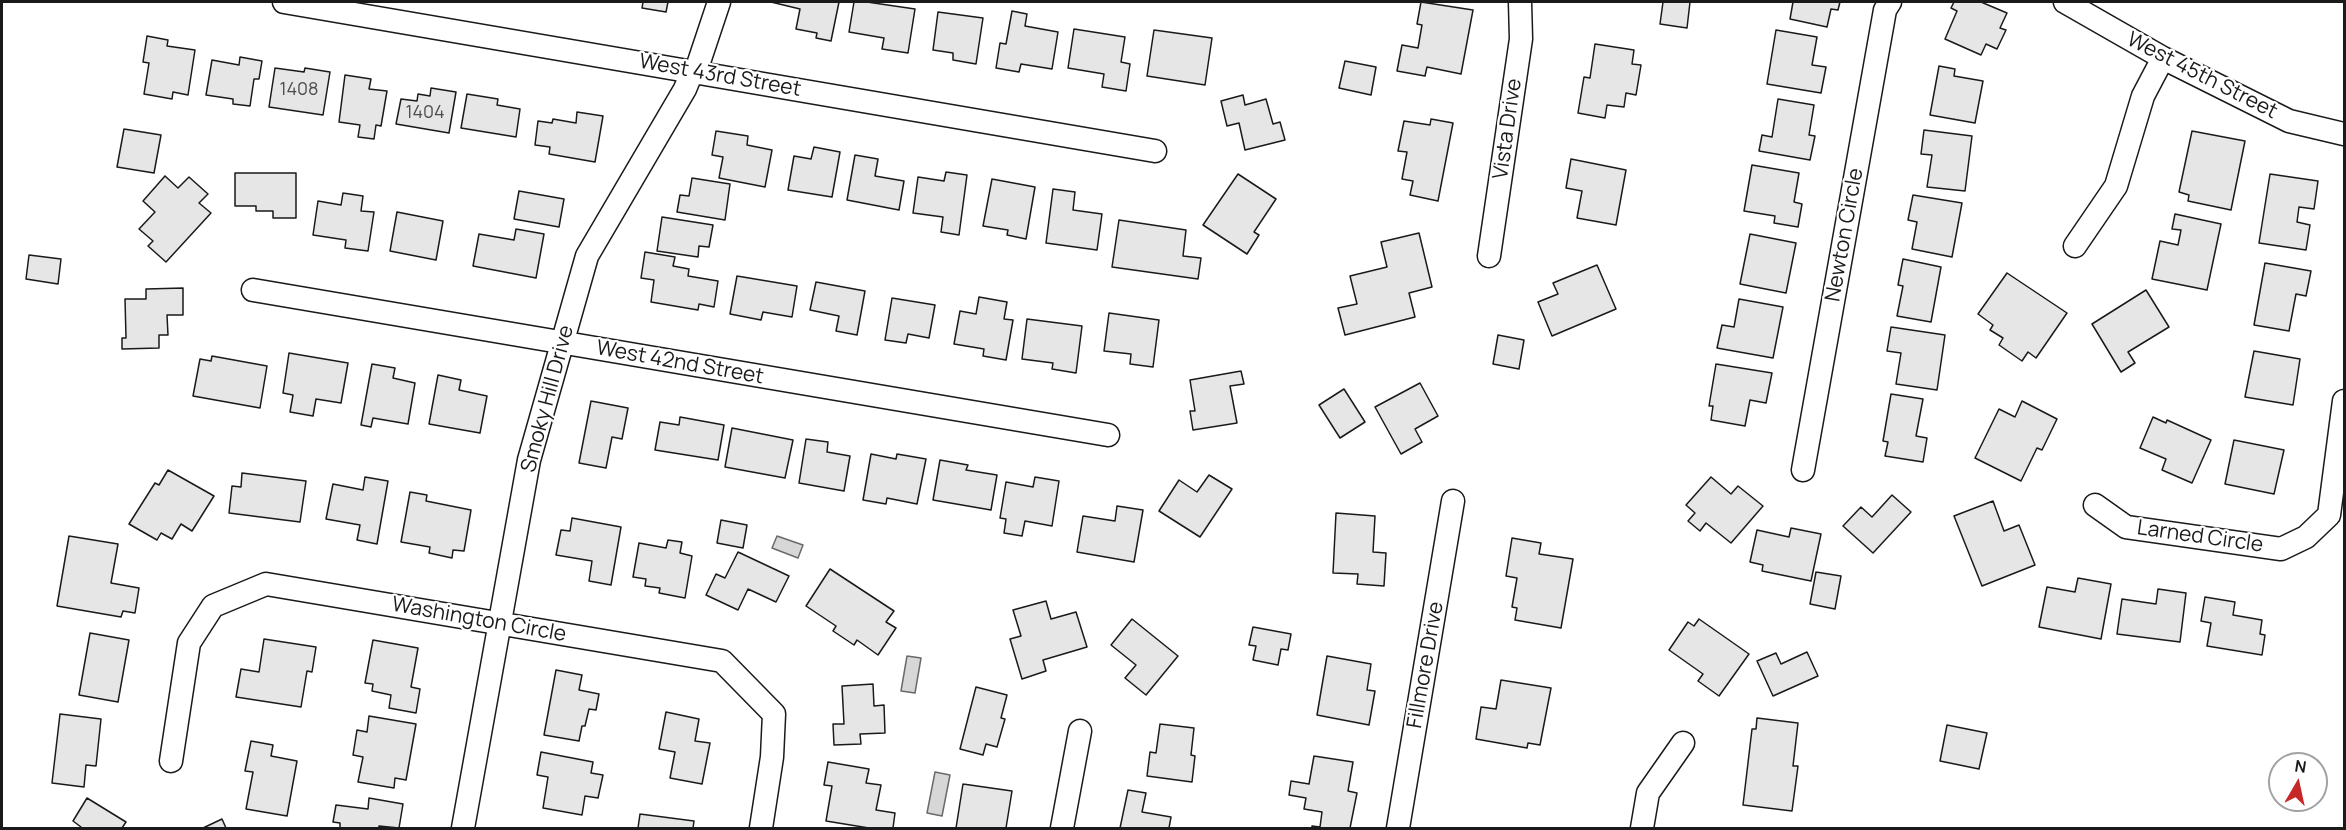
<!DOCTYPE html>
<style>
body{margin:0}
#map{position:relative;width:2346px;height:830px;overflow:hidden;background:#fff;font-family:Manrope,sans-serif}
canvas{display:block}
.frame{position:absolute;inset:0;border:3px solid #1a1a1a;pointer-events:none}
.north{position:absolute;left:2268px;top:752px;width:60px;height:60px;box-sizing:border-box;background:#fff;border:2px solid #a3a3a3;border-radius:50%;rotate:9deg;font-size:16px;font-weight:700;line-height:24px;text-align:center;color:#1a1a1a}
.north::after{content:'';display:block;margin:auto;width:21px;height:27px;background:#c62828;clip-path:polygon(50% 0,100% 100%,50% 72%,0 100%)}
</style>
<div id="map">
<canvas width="2346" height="830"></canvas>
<div class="frame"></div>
<div class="north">N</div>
</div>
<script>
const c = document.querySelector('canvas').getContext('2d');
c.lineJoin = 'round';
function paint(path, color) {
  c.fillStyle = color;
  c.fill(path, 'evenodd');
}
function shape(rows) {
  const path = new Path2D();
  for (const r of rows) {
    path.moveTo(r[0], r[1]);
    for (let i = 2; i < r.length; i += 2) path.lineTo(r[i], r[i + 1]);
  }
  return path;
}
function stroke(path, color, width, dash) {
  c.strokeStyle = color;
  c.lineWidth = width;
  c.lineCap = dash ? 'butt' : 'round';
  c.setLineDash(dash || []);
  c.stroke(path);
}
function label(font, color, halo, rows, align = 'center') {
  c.font = font + ' Manrope,sans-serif';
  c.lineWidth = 4.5;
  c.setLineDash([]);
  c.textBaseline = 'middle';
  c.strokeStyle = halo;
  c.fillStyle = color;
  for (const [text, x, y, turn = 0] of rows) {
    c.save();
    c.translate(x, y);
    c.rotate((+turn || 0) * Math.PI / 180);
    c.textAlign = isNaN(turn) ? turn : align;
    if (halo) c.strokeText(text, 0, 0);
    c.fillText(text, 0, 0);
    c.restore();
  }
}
const water = shape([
 [777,536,803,545,798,558,772,548,777,536],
 [907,656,921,658,915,693,901,691,907,656],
 [935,772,950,775,942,816,927,813,935,772]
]);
paint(water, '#d7d7d7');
stroke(water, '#6a6a6a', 1.5);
const building = shape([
 [643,2,668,2,666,12,642,8,643,2],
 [771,2,839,2,831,41,816,38,817,33,796,29,800,9,771,2],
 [854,2,867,2,915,9,908,53,882,49,884,38,849,32,854,2],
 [1421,2,1473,10,1461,74,1427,67,1425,76,1397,71,1402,45,1418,48,1422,25,1417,24,1421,2],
 [1663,2,1690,2,1687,28,1660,24,1663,2],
 [1793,2,1840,2,1838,10,1831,9,1827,27,1790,19,1793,2],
 [1954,2,1981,2,2007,13,2000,28,2006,30,1997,49,1986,44,1981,55,1945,39,1957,11,1951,8,1954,2],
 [1012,11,1027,14,1025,26,1058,32,1052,69,1021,64,1019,72,996,68,1000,43,1006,44,1012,11],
 [938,12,983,18,976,64,953,60,953,53,933,50,938,12],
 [1074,29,1125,37,1121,62,1130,64,1126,91,1102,87,1104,74,1068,68,1074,29],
 [1154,30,1212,38,1205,85,1147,76,1154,30],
 [1776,30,1817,37,1812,65,1826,67,1821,93,1767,84,1776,30],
 [147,36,168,40,167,46,195,50,188,95,173,92,172,99,144,94,149,63,143,62,147,36],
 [1595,44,1634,50,1632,64,1641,65,1636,95,1626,93,1624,107,1607,105,1605,118,1578,113,1584,77,1590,78,1595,44],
 [240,57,262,61,259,79,254,79,250,106,233,104,233,99,206,95,212,60,239,65,240,57],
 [1345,61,1376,67,1371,95,1339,88,1345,61],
 [1939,66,1955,69,1954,76,1983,81,1975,123,1930,115,1939,66],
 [275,68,304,72,305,68,330,72,323,115,269,107,275,68],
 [345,75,371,79,369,89,387,91,381,126,376,125,374,139,358,137,360,125,339,122,345,75],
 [431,88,456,92,449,133,396,124,401,99,417,101,418,94,430,96,431,88],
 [467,94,498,99,497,105,520,109,516,137,461,128,467,94],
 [1243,95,1245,105,1266,99,1273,124,1280,122,1285,140,1245,150,1239,123,1227,126,1221,101,1243,95],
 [1778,99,1814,105,1809,135,1815,136,1810,160,1759,151,1762,135,1772,137,1778,99],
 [577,112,603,116,595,162,549,154,550,147,535,145,538,121,552,123,553,119,576,123,577,112],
 [1431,119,1453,123,1438,201,1410,195,1413,181,1402,179,1407,152,1398,151,1404,121,1430,125,1431,119],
 [124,129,161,135,154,173,117,167,124,129],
 [1924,130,1972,136,1965,191,1927,187,1932,155,1921,154,1924,130],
 [716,131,748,136,747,145,772,150,765,187,719,178,723,157,712,155,716,131],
 [2192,131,2245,141,2231,210,2188,201,2189,195,2179,192,2192,131],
 [814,147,840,152,832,197,788,190,794,156,811,159,814,147],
 [855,155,878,159,875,176,904,181,899,210,847,200,855,155],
 [1571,159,1626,170,1616,225,1577,218,1582,191,1566,188,1571,159],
 [1752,165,1799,173,1794,202,1802,204,1798,227,1774,223,1775,216,1744,211,1752,165],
 [946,172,967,175,959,235,941,232,943,217,913,213,918,177,944,181,946,172],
 [235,173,296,173,296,218,273,218,273,211,256,211,256,206,235,206,235,173],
 [1238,174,1276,199,1254,232,1259,235,1247,254,1203,225,1238,174],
 [2270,174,2318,181,2314,209,2299,207,2297,222,2310,225,2306,250,2259,243,2270,174],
 [165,176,178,188,189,177,208,194,199,203,211,213,166,262,148,246,153,241,139,229,155,212,143,201,165,176],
 [692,178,730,184,725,220,677,212,680,195,689,196,692,178],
 [992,179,1035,187,1026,239,1007,235,1008,230,983,226,992,179],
 [1053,189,1075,192,1073,210,1102,214,1097,250,1046,243,1053,189],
 [519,191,564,199,559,227,514,219,519,191],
 [343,193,363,196,361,211,374,212,368,251,345,248,346,240,313,235,318,201,341,205,343,193],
 [1913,195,1962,203,1952,257,1912,249,1917,222,1908,220,1913,195],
 [397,212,443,221,436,260,390,251,397,212],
 [2175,214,2221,224,2207,290,2152,279,2160,241,2178,245,2181,230,2172,229,2175,214],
 [662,217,713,225,709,247,699,246,698,257,657,251,662,217],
 [1119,220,1186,230,1183,256,1201,258,1198,279,1112,267,1119,220],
 [516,229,544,234,536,278,473,266,479,234,514,240,516,229],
 [1419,233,1432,287,1409,293,1415,317,1345,335,1338,308,1357,304,1350,276,1387,267,1381,242,1419,233],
 [1750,234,1796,243,1786,293,1740,284,1750,234],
 [645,252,675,257,673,266,689,269,688,276,718,281,714,307,699,304,698,310,651,302,654,280,641,278,645,252],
 [29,255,61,259,58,284,26,279,29,255],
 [1903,259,1941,267,1931,322,1897,316,1903,286,1898,285,1903,259],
 [2265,263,2311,271,2306,296,2296,294,2289,331,2254,325,2265,263],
 [1597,265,1616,309,1552,336,1538,302,1558,294,1553,283,1597,265],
 [2007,273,2067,313,2036,358,2028,352,2022,361,1999,345,2003,338,1990,330,1993,325,1978,314,2007,273],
 [737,276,797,286,792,317,763,312,761,320,730,314,737,276],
 [816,282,865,291,857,335,836,331,839,316,810,310,816,282],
 [183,288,183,315,167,315,168,335,159,335,159,348,122,349,122,338,126,338,125,299,146,299,146,289,183,288],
 [2146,290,2169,327,2128,352,2135,363,2121,372,2092,324,2146,290],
 [979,297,1007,302,1004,319,1013,320,1006,360,983,356,984,349,954,344,960,311,976,314,979,297],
 [892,298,935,305,929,338,908,334,906,343,885,340,892,298],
 [1739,299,1783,307,1773,358,1717,348,1722,325,1734,327,1739,299],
 [1109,313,1159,320,1153,367,1130,364,1131,354,1104,351,1109,313],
 [1027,319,1082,326,1076,373,1052,369,1053,363,1022,359,1027,319],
 [1891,327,1945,335,1937,390,1896,384,1901,353,1887,351,1891,327],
 [1498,335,1524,340,1519,369,1493,364,1498,335],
 [2254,351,2300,359,2293,405,2245,397,2254,351],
 [289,353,348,363,341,403,316,399,313,416,290,412,293,395,283,393,289,353],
 [212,356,267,366,260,408,193,396,200,359,211,361,212,356],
 [372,364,395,368,393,378,415,383,408,424,373,418,371,427,361,425,372,364],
 [1716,364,1772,373,1766,403,1750,400,1745,426,1711,420,1713,406,1709,406,1716,364],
 [1241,371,1244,384,1230,386,1237,423,1193,430,1190,411,1195,411,1190,380,1241,371],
 [438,375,461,380,459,390,487,396,480,433,429,424,438,375],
 [1420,383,1438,416,1415,429,1422,442,1401,454,1375,407,1420,383],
 [1344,389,1365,422,1340,438,1319,405,1344,389],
 [1891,394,1923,399,1916,436,1927,438,1923,462,1885,456,1888,442,1883,441,1891,394],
 [591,401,628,408,622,439,612,437,606,468,579,463,591,401],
 [2022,401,2057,419,2042,450,2037,448,2021,481,1975,458,1999,409,2015,417,2022,401],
 [680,417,724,425,718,460,655,450,660,422,679,425,680,417],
 [2153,417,2166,423,2167,420,2211,440,2192,483,2162,470,2166,459,2140,448,2153,417],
 [732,428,793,440,785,478,725,467,732,428],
 [806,439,828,442,827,452,850,456,844,491,799,483,806,439],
 [2234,440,2284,450,2274,494,2225,484,2234,440],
 [871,454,896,459,897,454,926,459,917,504,887,498,886,504,863,500,871,454],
 [940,460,968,465,966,470,997,475,991,510,933,500,940,460],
 [168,470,214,496,192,531,181,524,172,539,161,533,157,540,129,524,155,483,159,485,168,470],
 [242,473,306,481,300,522,229,513,232,486,241,487,242,473],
 [1209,475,1232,489,1200,537,1159,511,1179,480,1197,492,1209,475],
 [365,477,388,481,377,544,357,540,360,525,326,519,333,484,363,490,365,477],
 [1035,477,1059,481,1052,526,1025,521,1022,536,1004,533,1006,519,1000,518,1006,482,1033,487,1035,477],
 [1711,477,1731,494,1738,486,1763,506,1731,543,1706,523,1700,531,1688,521,1695,513,1686,505,1711,477],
 [410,492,427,495,426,501,471,510,464,551,453,550,452,558,429,553,430,547,401,542,410,492],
 [1892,495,1911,512,1873,553,1843,526,1861,507,1872,517,1892,495],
 [1993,501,2004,531,2019,525,2035,565,1982,586,1954,516,1993,501],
 [1117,506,1143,510,1134,562,1077,552,1083,516,1115,521,1117,506],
 [1336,513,1375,516,1373,552,1386,553,1384,586,1357,584,1358,574,1333,573,1336,513],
 [572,518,621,527,611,585,589,581,592,561,556,555,561,530,570,531,572,518],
 [721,520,747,525,743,548,717,543,721,520],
 [1791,528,1821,534,1811,581,1762,571,1763,565,1750,562,1757,530,1789,537,1791,528],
 [69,536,118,544,111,583,139,588,135,613,123,611,121,617,57,606,69,536],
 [1512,538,1541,543,1539,554,1573,559,1561,628,1515,620,1517,608,1512,607,1517,578,1506,576,1512,538],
 [668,540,682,542,680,553,692,556,685,598,659,593,660,588,645,586,646,579,633,577,639,543,666,548,668,540],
 [738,552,789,576,776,602,748,589,738,610,706,595,716,574,725,578,738,552],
 [830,569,894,611,886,622,896,628,878,655,857,640,854,645,833,631,836,626,806,606,830,569],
 [1816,572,1841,576,1835,609,1810,604,1816,572],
 [2078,578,2111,584,2101,639,2039,627,2047,587,2075,592,2078,578],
 [2158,589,2186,593,2180,642,2117,634,2122,599,2156,604,2158,589],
 [2205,597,2235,602,2233,615,2262,620,2260,634,2265,635,2262,655,2207,646,2211,623,2201,621,2205,597],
 [1046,601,1051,619,1076,612,1087,647,1043,660,1046,671,1022,679,1010,639,1021,636,1013,610,1046,601],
 [1132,619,1178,656,1146,695,1125,678,1136,665,1111,645,1132,619],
 [1699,619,1749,654,1719,696,1698,681,1703,674,1669,650,1688,622,1694,626,1699,619],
 [1253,627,1291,634,1288,650,1281,649,1278,665,1253,660,1256,646,1249,645,1253,627],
 [90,633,129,640,118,702,79,695,90,633],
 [264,639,316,647,312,672,307,671,301,707,236,697,241,669,259,672,264,639],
 [373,640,418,648,411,687,420,689,416,713,389,708,391,695,372,691,373,684,365,683,373,640],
 [1807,652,1818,676,1773,696,1757,661,1776,653,1781,664,1807,652],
 [1327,656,1371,664,1367,690,1375,691,1369,725,1317,715,1327,656],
 [556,670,582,675,579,690,599,694,596,710,589,709,585,726,582,726,579,741,544,735,556,670],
 [1501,680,1551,688,1540,745,1528,743,1527,748,1476,739,1481,707,1496,709,1501,680],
 [873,684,874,706,884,705,885,733,860,734,861,744,834,745,833,724,844,724,842,686,873,684],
 [976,687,1007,695,1001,718,1005,719,997,747,986,744,983,755,960,749,976,687],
 [666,712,699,719,695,741,710,743,702,784,670,778,675,752,659,749,666,712],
 [60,714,101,719,96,766,86,765,84,787,52,783,60,714],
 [369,716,416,724,406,780,395,778,394,788,358,782,363,757,353,755,357,730,367,732,369,716],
 [1757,718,1798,723,1793,766,1798,766,1792,811,1743,805,1752,729,1756,729,1757,718],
 [1160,724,1194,728,1191,755,1195,756,1192,782,1147,776,1150,752,1156,753,1160,724],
 [1947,725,1987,733,1979,769,1940,761,1947,725],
 [251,741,273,745,271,756,297,761,287,816,246,809,253,772,245,771,251,741],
 [541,752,593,762,591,773,603,775,598,798,585,796,582,815,543,808,548,777,537,775,541,752],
 [1314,756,1353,762,1348,791,1357,793,1350,828,1312,828,1312,826,1320,827,1322,812,1304,809,1306,798,1289,795,1291,781,1309,784,1314,756],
 [828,762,869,769,866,783,881,785,876,810,895,813,893,828,869,828,826,821,832,786,824,785,828,762],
 [963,784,1012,791,1006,828,956,828,963,784],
 [1128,790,1146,793,1142,812,1171,817,1169,828,1120,828,1128,790],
 [87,798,126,822,122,828,80,828,81,827,73,821,87,798],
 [369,798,403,804,399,828,379,826,379,828,340,828,340,823,333,822,336,805,368,809,369,798],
 [640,814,694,821,693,828,638,828,640,814],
 [222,819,226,828,203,828,222,819]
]);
paint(building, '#e6e6e6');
stroke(building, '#1a1a1a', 1.5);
const minor = shape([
 [284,2,1155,151],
 [2065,2,2163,58,2289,121,2344,134],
 [2075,246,2116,186,2143,96,2163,58],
 [1489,256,1521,39,1520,2],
 [253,290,1108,435],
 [1803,470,1885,10,1890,2],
 [2095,505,2126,527,2281,549,2306,537,2329,515,2344,401],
 [171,761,189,643,213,606,266,584,722,661,774,714,772,757,761,828],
 [463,828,529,460,587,256,685,89,692,72,696,71,719,2],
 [1062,828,1080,731],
 [1398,828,1453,501],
 [1642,828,1648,793,1683,743]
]);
stroke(minor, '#1a1a1a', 25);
stroke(minor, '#fff', 22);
label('18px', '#4d4d4d', null, [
 ["1408",299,90],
 ["1404",425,113]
]);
label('21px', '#1a1a1a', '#fff', [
 ["West 43rd Street",720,76,10],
 ["West 45th Street",2202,76,27],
 ["Vista Drive",1508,129,-82],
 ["Newton Circle",1845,235,-80],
 ["West 42nd Street",680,363,10],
 ["Smoky Hill Drive",548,399,-75],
 ["Larned Circle",2200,537,8],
 ["Washington Circle",479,620,10],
 ["Fillmore Drive",1426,665,-80]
]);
</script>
